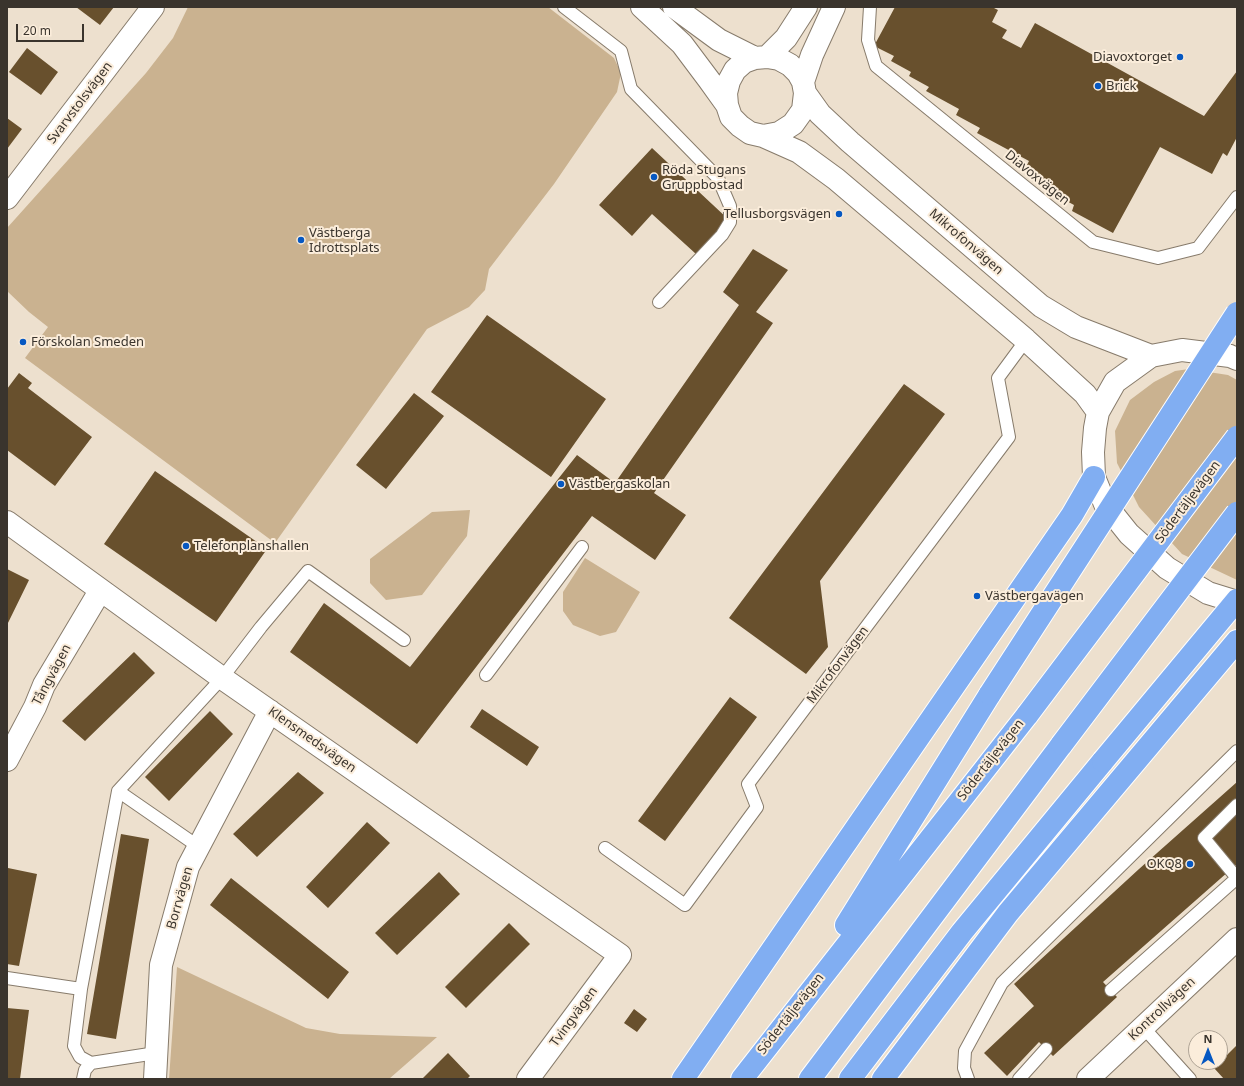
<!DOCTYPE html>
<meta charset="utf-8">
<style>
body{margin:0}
#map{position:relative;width:1244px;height:1086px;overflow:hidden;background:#ede0ce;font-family:"Noto Sans",sans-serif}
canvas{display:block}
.frame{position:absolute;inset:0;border:8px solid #3a342d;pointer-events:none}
.north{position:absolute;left:1188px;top:1030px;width:40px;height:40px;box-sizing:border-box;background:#fbeddb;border:1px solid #aea395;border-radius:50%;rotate:0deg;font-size:11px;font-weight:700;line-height:16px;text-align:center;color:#3a342d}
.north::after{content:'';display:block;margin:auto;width:14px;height:18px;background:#0658c2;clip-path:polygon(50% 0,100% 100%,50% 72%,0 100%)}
.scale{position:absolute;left:16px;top:24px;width:68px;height:18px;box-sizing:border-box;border:2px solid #3a342d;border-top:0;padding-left:5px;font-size:12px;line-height:14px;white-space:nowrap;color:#3a342d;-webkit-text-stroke:3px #fbeddb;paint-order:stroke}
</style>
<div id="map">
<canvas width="1244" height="1086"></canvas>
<div class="frame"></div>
<div class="north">N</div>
<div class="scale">20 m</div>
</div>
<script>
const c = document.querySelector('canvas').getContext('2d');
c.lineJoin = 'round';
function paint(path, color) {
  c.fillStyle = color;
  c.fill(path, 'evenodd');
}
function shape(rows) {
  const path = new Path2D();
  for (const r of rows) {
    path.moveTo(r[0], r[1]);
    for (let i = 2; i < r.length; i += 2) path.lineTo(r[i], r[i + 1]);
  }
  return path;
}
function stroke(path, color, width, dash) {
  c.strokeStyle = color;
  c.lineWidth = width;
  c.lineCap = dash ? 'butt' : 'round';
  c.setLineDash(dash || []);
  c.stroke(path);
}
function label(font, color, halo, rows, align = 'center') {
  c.font = font + ' "Noto Sans",sans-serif';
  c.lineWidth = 4;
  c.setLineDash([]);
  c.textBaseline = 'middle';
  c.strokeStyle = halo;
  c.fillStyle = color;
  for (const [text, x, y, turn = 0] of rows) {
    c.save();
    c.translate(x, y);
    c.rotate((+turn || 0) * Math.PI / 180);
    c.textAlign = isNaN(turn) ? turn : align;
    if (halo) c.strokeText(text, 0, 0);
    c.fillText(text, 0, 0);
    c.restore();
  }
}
paint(shape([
 [188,7,548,7,614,58,621,73,617,92,554,184,489,269,485,290,469,307,427,329,275,543,25,358,48,327,29,312,7,291,7,228,146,73,173,38],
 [1189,369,1228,375,1237,380,1237,580,1182,554,1139,507,1117,463,1115,431,1130,400,1154,382,1175,371],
 [470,510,467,536,422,595,386,600,370,583,370,559,432,512],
 [585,558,640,592,616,632,600,636,573,625,563,611,563,592],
 [177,967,306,1028,340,1034,437,1037,389,1079,169,1079]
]), '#cab290');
paint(shape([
 [76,7,114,7,100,25],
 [895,7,992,7,998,10,992,22,1007,30,1002,38,1021,48,1035,23,1204,116,1237,71,1237,137,1227,156,1223,153,1212,174,1160,147,1113,233,1072,211,1074,205,1048,191,1051,186,1024,171,1029,161,977,133,980,128,956,115,959,109,926,91,929,87,909,76,911,72,891,61,894,56,874,46],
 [27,48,58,72,41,95,9,72],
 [7,118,22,129,7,149],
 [652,148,728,219,696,254,652,214,632,236,599,205],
 [753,249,788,270,756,312,773,323,654,493,686,515,655,560,592,516,417,744,290,652,324,603,410,667,577,455,615,483,739,305,723,292],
 [487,315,606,399,551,477,431,392],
 [19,373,32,383,28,388,92,437,55,486,7,450,7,389],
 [904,384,945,414,820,581,828,647,806,674,729,618],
 [414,393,444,416,386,489,356,465],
 [155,471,267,549,216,622,104,544],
 [7,569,29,580,7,625],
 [134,652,155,673,85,741,62,721],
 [730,697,757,717,665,841,638,821],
 [482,709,539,747,527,766,470,727],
 [210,711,233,734,169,801,145,777],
 [298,772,324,793,257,857,233,834],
 [1237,782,1237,864,1103,982,1117,997,1053,1056,1039,1042,1007,1076,984,1053,1034,1006,1014,984,1139,869],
 [367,822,390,843,328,908,306,887],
 [121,834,149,839,116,1039,87,1034],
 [8,868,37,874,19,966,7,964],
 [439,872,460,894,397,955,375,933],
 [231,878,349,972,328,999,210,905],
 [509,923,530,944,466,1008,445,987],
 [7,1008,29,1010,20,1079,7,1079],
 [634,1009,647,1019,637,1032,624,1023],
 [1237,1045,1237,1079,1224,1079,1214,1068],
 [448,1053,470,1076,467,1079,422,1079]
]), '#68502d');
const lane = shape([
 [564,7,621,51,631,89,718,178,730,206,730,222,722,235,659,302],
 [870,7,868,40,876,66,1093,242,1158,258,1198,248,1237,197],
 [486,675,582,547],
 [118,791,199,847],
 [1237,805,1204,838,1237,878],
 [605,848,685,905,757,807,748,784,1009,437,998,378,1026,340],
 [7,978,81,989],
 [1111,990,1237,878],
 [1143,1027,1190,1079],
 [91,1063,80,1057,74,1046,81,989,118,791,222,678,261,627,308,571,404,640],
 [83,1079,85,1070,91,1063,156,1053],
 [968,1079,964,1068,965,1051,1002,983,1237,751],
 [1019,1079,1046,1049]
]);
const street = shape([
 [7,198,153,7],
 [7,522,222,678,620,955,528,1079],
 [7,760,35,707,44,685,100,591],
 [155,1079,161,965,188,867,270,711]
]);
const secondary = shape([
 [642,7,682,44,709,80,727,105,731,117,740,126,750,133,763,136,799,152,836,179,1026,340,1085,394,1098,412],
 [674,7,719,40,755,58],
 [767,57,786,38,806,7],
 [803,82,812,55,834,7],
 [805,93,820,114,850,142,1041,306,1076,327,1151,356],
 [727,105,726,93,729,81,735,70,744,62,755,58,767,57,779,59,790,65,798,73,803,82,805,93,803,110,793,124,779,133,763,136],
 [1237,359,1230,356,1182,350,1151,356,1115,382,1098,412,1095,428,1093,452,1094,477,1105,504,1129,534,1167,568,1208,593,1237,602],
 [1088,1079,1237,939]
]);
const highway = shape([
 [846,925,990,694],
 [683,1079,1072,515,1094,477],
 [742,1079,1028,714],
 [810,1079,1062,744],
 [850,1079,962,932,1103,761],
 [883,1079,1008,913,1237,641]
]);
stroke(lane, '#877b6b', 14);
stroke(street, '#877b6b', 24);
stroke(secondary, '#877b6b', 24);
stroke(highway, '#fff', 24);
stroke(lane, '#fff', 12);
stroke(street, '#fff', 22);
stroke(secondary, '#fff', 22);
stroke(highway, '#81aef2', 22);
const highwayBridge = shape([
 [990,694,1237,313],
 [1028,714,1237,437],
 [1062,744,1237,513],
 [1103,761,1237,600]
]);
stroke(highwayBridge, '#fff', 24, []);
stroke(highwayBridge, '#81aef2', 22);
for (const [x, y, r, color] of [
 [1180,57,4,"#0658c2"],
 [1098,86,4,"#0658c2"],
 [654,177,4,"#0658c2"],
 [839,214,4,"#0658c2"],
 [301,240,4,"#0658c2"],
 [23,342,4,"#0658c2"],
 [561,484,4,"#0658c2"],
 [186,546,4,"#0658c2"],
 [977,596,4,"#0658c2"],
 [1190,864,4,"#0658c2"]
]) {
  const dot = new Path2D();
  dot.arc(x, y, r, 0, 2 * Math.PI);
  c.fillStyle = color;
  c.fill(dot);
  stroke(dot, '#fbeddb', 1.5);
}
label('13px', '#3a342d', '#fbeddb', [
 ["Diavoxtorget",1172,57,"right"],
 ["Brick",1106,86],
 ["Röda Stugans",662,170],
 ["Gruppbostad",662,185],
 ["Tellusborgsvägen",831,214,"right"],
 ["Västberga",309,233],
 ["Idrottsplats",309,248],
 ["Förskolan Smeden",31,342],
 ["Västbergaskolan",569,484],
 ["Telefonplanshallen",194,546],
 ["Västbergavägen",985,596],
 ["OKQ8",1182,864,"right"]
], 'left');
label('13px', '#3a342d', '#fbeddb', [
 ["Svarvstolsvägen",80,103,-53],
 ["Diavoxvägen",1037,178,39],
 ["Mikrofonvägen",966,242,41],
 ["Södertäljevägen",1188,502,-53],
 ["Mikrofonvägen",838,665,-53],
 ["Tångvägen",52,675,-62],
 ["Klensmedsvägen",312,740,35],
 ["Södertäljevägen",991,760,-52],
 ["Borrvägen",180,898,-74],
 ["Kontrollvägen",1162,1009,-43],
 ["Södertäljevägen",791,1014,-52],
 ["Tvingvägen",574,1017,-54]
]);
</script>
